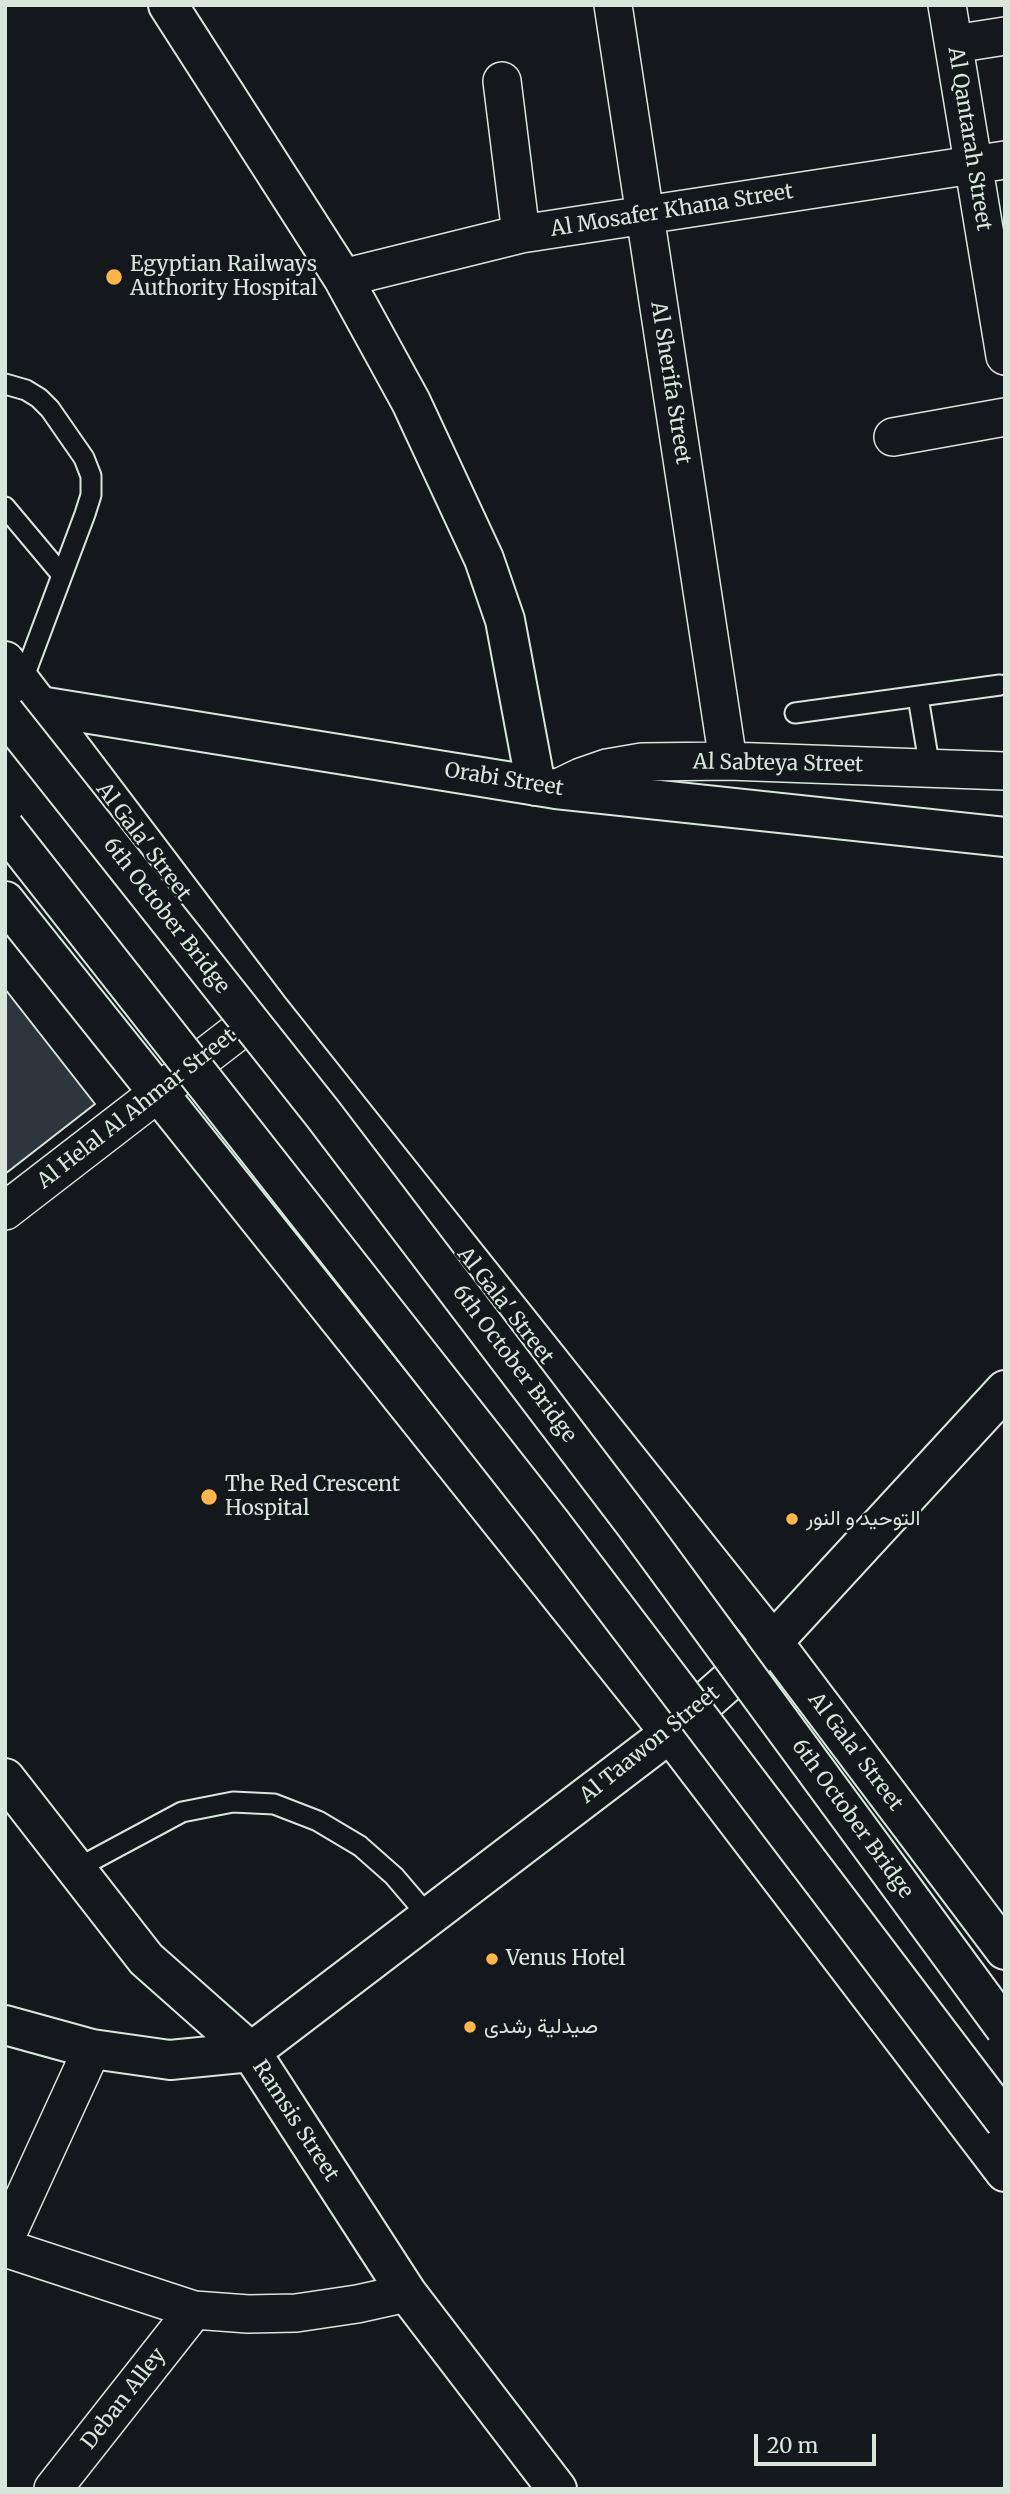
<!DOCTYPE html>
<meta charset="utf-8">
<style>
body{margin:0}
#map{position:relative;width:1010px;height:2494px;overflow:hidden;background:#14181c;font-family:Merriweather,serif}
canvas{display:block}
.frame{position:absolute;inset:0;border:7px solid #d8e6dc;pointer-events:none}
.scale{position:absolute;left:754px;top:2434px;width:122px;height:32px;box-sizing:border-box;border:4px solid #d8e6dc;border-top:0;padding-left:9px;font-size:21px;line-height:24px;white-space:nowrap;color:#d8e6dc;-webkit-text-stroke:5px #14181c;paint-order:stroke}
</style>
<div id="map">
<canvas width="1010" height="2494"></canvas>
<div class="frame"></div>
<div class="scale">20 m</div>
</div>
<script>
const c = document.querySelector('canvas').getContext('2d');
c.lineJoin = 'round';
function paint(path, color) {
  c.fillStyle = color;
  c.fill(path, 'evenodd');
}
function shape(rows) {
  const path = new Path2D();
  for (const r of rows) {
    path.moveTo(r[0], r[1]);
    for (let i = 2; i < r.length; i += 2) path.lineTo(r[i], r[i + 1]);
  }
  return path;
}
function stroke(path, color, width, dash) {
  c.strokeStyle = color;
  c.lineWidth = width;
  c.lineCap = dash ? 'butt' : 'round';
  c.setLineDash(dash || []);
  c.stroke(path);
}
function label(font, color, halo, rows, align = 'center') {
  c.font = font + ' Merriweather,Vazirmatn,serif';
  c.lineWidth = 5;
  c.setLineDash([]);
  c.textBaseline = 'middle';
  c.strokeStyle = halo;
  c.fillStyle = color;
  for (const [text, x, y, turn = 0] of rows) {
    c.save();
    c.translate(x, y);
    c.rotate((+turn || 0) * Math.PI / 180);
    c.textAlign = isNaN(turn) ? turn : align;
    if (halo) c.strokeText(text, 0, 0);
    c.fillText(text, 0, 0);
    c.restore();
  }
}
const building = shape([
 [5,989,95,1104,5,1174,5,989]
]);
paint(building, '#2c363c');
stroke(building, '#d8e6dc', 2);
const service = shape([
 [5,384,26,390,39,398,50,409,84,458,91,476,91,495,85,514,22,682],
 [5,507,62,575],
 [918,697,930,769],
 [795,713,1000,685],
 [76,1869,182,1812,233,1802,274,1804,318,1821,360,1846,394,1876,429,1917]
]);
const minor = shape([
 [613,5,728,761],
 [947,5,1005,356],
 [954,44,1005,36],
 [502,81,521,234],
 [343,278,521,234,1005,160],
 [893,437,1005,417],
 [556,789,581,777,607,768,642,762,728,761,1005,771],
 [5,1211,268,1008],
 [5,2239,92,2049],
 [5,2248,194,2310,248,2314,296,2313,357,2304,407,2293],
 [53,2489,194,2310]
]);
const tertiary = shape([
 [15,702,556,789,1005,837],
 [5,2025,92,2049,170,2060,251,2052]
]);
const primary = shape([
 [168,5,343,278,411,402,484,559,505,620,536,786],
 [5,661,268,1008,773,1642,1005,1950],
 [5,901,670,1733,1005,2172],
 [5,1778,146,1959,251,2052,407,2293,557,2489],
 [251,2052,670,1733,773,1642,1005,1390]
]);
stroke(service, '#d8e6dc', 23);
stroke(minor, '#d8e6dc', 40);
stroke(tertiary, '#d8e6dc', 42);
stroke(primary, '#d8e6dc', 42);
stroke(service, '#14181c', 19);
stroke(minor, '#14181c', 37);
stroke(tertiary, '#14181c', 38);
stroke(primary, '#14181c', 38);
const motorwayBridge = shape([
 [5,713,323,1114,635,1524,1005,2028],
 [5,828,551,1523,1005,2121]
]);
stroke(motorwayBridge, '#d8e6dc', 42, []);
stroke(motorwayBridge, '#14181c', 38);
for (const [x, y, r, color] of [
 [114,277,9,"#ffb74d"],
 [209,1497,9,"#ffb74d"],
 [792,1519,7,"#ffb74d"],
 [492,1959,7,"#ffb74d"],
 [470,2027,7,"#ffb74d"]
]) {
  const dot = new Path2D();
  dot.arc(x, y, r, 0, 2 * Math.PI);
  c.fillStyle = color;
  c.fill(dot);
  stroke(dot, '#14181c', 2.5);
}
label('21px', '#d8e6dc', '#14181c', [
 ["Al Qantarah Street",969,139,81],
 ["Al Mosafer Khana Street",672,211,-9],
 ["Al Sherifa Street",670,383,81],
 ["Al Sabteya Street",778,764,1],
 ["Orabi Street",504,780,9],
 ["Al Gala' Street",143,842,53],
 ["6th October Bridge",166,916,52],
 ["Al Helal Al Ahmar Street",137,1109,-38],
 ["Al Gala' Street",505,1306,52],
 ["6th October Bridge",514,1364,53],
 ["Al Taawon Street",650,1745,-39],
 ["Al Gala' Street",855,1752,53],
 ["6th October Bridge",852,1819,54],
 ["Ramsis Street",295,2121,57],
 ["Deban Alley",124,2399,-52]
]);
label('21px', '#d8e6dc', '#14181c', [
 ["Egyptian Railways",130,265],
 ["Authority Hospital",130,289],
 ["The Red Crescent",225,1485],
 ["Hospital",225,1509],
 ["التوحيد و النور",806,1519],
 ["Venus Hotel",506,1959],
 ["صيدلية رشدى",484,2027]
], 'left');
</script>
